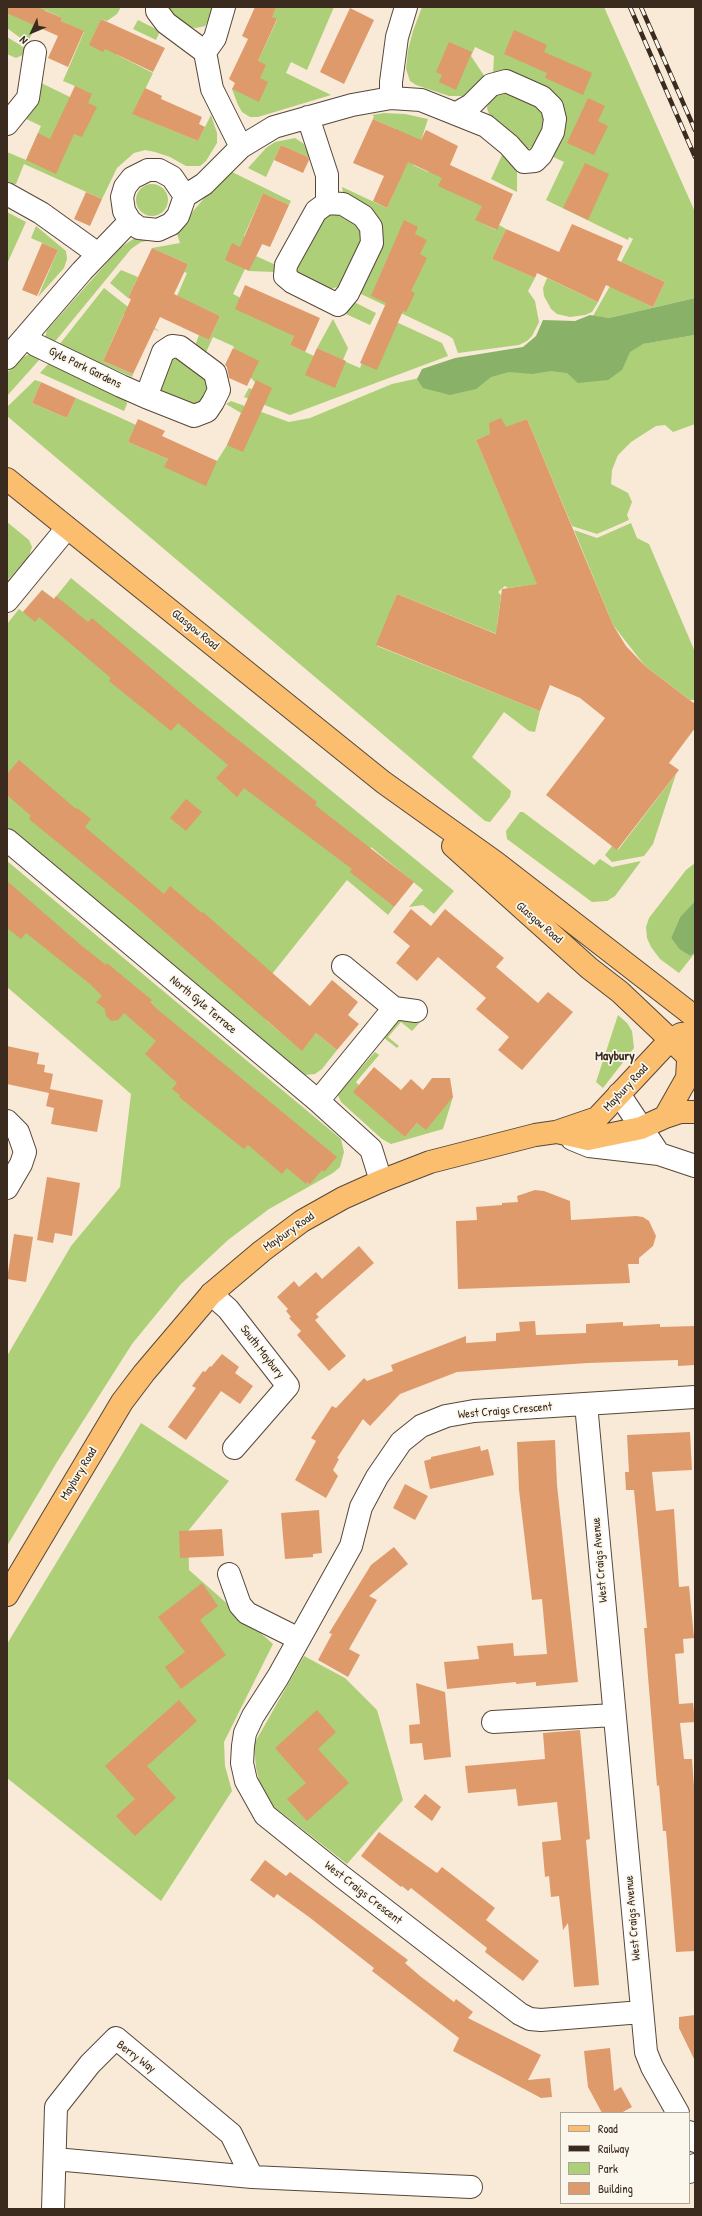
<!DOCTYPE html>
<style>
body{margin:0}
#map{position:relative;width:702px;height:2216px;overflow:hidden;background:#f8ead6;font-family:"Patrick Hand",sans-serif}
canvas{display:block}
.frame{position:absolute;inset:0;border:8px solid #3b2a1e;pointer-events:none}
.legend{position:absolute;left:560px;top:2112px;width:130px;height:92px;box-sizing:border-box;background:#fbf7ec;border:1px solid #aea59a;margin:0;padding:5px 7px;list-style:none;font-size:12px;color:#3b2a1e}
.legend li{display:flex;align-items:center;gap:8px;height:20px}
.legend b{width:20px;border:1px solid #aea59a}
.north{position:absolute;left:12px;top:12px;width:40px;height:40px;-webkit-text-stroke:3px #fbf7ec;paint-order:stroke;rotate:226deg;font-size:11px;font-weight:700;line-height:16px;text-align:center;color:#3b2a1e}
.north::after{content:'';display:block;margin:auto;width:14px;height:18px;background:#3b2a1e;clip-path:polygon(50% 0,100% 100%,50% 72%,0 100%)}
</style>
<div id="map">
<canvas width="702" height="2216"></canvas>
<div class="frame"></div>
<ul class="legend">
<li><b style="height:5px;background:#fbbe6e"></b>Road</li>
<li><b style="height:5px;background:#3b2a1e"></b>Railway</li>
<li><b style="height:11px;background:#accf78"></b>Park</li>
<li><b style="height:11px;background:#df9a6c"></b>Building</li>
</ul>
<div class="north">N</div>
</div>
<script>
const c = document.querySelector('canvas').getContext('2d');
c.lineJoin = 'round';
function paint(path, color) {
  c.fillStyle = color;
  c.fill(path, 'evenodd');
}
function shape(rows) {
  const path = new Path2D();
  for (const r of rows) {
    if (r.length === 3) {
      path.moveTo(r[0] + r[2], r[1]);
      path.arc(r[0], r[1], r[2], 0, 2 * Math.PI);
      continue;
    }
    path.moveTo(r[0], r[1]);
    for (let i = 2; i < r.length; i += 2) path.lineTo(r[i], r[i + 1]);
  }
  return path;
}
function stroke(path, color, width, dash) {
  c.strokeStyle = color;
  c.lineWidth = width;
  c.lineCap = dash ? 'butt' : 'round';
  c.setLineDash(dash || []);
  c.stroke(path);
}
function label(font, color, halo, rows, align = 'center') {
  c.font = font + ' "Patrick Hand",sans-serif';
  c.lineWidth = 3.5;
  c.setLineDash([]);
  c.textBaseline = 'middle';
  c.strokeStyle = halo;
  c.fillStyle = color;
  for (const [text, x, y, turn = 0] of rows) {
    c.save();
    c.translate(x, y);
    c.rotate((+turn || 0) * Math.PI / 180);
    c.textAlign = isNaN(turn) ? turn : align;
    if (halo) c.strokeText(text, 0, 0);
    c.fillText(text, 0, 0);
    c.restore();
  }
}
paint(shape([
 [7,7,121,7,117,14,107,21,101,19,90,45,109,39,117,55,153,73,133,114,198,141,211,115,217,133,217,143,206,161,200,166,186,166,170,157,155,152,145,150,134,153,117,168,102,199,24,164,16,184,7,184,7,152,26,160,41,126,22,117,37,81,70,97,75,86,63,81,84,32,61,21,62,18,45,10,27,43,7,28],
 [165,7,216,7,205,26,196,28,186,27,170,16],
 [276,7,334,7,307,70,291,62,286,73,331,95,258,117,250,117,242,112,238,105,232,89,258,61,277,20,271,17],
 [422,7,604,7,695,212,695,298,609,318,593,316,610,286,653,307,665,282,621,262,633,239,629,237,628,240,546,200,564,162,549,155,557,115,493,75,494,56,475,47,471,56,485,77,463,96,449,96,416,85,410,81,406,69,408,50,413,31],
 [138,20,160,31,156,40,133,29],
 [7,37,25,48,27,53,16,58,7,54],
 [496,89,539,103,546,121,537,143,529,149,521,147,490,117,487,108,490,94],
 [384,113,405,114,428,119,413,165,428,172,431,165,450,162,439,186,485,200,476,220,496,230,499,225,506,229,492,259,535,278,528,291,535,301,539,322,532,336,527,341,519,345,458,353,453,339,449,336,361,294,359,289,376,251,343,193,342,187,387,208,399,181,385,174,377,173,396,129,373,119,374,116,372,115],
 [295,138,304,144,310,158,281,145,266,177,248,168,266,148,275,142],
 [503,153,511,160,517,172,517,192,491,179],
 [230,171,291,201,289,205,263,193,244,236,262,244,256,256,278,266,275,272,249,271,255,256,245,269,233,294,279,317,294,336,290,345,314,356,346,362,360,368,381,315,442,343,448,356,290,415,244,397,249,388,267,395,251,378,233,346,213,337,203,359,193,351,199,335,209,340,220,316,177,296,187,273,184,272,188,264,152,248,180,243,176,231,225,174],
 [152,200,16],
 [7,212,26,222,7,264],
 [335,213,361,228,363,237,344,285,327,290,300,275,295,268,321,216],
 [36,226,66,251,67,259,64,268,38,297,58,250,31,238],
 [135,238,159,239,141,242,131,249,53,344,45,338,47,330,121,247],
 [121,270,138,277,128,298,110,283],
 [547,278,598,302,592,312,585,315,570,317,557,314,551,309,544,296,543,288],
 [104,288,160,332,124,314,103,361,133,374,132,377,59,345],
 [352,301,376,313,370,325,346,314],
 [333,319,348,348,343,360,317,348],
 [695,335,695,424,673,432,665,425,656,426,631,442,618,455,612,470,611,484,628,493,632,502,627,515,629,520,597,534,572,526,527,419,476,440,532,571,547,583,508,588,505,586,498,592,501,595,497,626,532,648,397,594,377,646,540,711,535,732,529,731,504,712,472,757,511,791,510,797,490,822,485,821,7,416,7,407,35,380,41,382,32,403,67,418,76,398,121,418,136,425,128,442,168,459,165,467,217,461,227,445,241,413,226,404,231,401,289,422,310,418,392,384,465,368,601,351],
 [30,354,40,359,7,396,7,373,19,359],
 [175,354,209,382,207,398,196,406,160,394,161,367],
 [50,362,126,398,127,404,124,411,40,373],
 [7,522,29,540,32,547,29,556,7,581],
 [631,523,637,538,649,544,695,652,695,700,690,700,645,666,613,625,574,530,597,538],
 [71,578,454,891,434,914,423,905,409,907,423,890,371,847,351,872,394,907,388,915,347,880,272,974,267,1021,302,1050,316,1033,337,1050,322,1069,315,1074,305,1075,299,1073,7,827,7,624,19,609,23,612,42,590,54,599],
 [676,774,653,844,644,856,612,862,605,855,612,846,618,850],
 [520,812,523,812,594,865,600,859,612,867,641,861,615,896,607,901,592,902,507,839,506,831],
 [7,861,341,1139,344,1152,340,1167,333,1173,269,1209,228,1240,181,1284,132,1344,57,1462,7,1546,7,1356,71,1246,120,1187,131,1094,7,987],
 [695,863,695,901,680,917,671,938,679,949,690,956,695,953,679,973,660,959,651,947,647,938,646,927,649,918,686,870],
 [618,1015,627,1023,632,1031,634,1048,603,1088,596,1082],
 [424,1018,412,1031,401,1022,388,1037,399,1046,397,1048,379,1034,397,1019],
 [375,1052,379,1055,356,1082,405,1137,417,1123,453,1097,443,1129,391,1144,382,1139,341,1102,337,1093,347,1075,351,1079],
 [141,1423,229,1481,188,1531,189,1570,273,1644,224,1742,225,1766,232,1791,161,1901,7,1778,7,1644],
 [304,1656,345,1678,377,1710,403,1800,347,1864,273,1806,261,1788,256,1768,254,1744]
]), '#accf78');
paint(shape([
 [695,298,695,335,643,344,630,352,622,370,608,380,578,383,567,373,551,371,532,374,509,372,491,377,476,389,450,395,423,388,417,379,422,369,455,358,523,347,536,336,543,320,575,321,590,315,609,318],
 [695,901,695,953,690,956,679,949,671,938,680,917]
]), '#89b268');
paint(shape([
 [7,7,37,7,62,18,61,21,84,31,68,67,48,58,58,36,7,13],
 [255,7,276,7,272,17,277,19,258,61,266,65,260,78,268,82,259,102,232,89,235,83,229,79,248,39,242,36],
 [350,8,374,20,344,84,320,72],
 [101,19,165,48,153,72,105,49,103,52,89,45],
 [514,30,547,45,544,52,592,73,583,95,545,78,547,73,504,54],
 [449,42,472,52,456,90,439,82,442,75,436,72],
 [75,86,92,94,88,103,97,107,82,137,74,134,56,174,26,160,38,133,50,139],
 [145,88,162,96,161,99,202,117,199,124,205,127,198,141,132,114],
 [588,98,605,106,598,121,608,126,594,155,567,143],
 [373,119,421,140,426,130,458,146,450,165,513,194,497,230,475,220,482,206,438,186,442,178,408,162,387,208,373,201,384,176,353,163],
 [281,145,308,157,309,160,303,173,274,160],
 [585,163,609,174,588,220,563,208],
 [86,192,102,199,90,226,74,219],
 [263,193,289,205,270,247,262,244,249,271,225,260,232,243,240,247],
 [404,220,418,227,415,234,427,240,420,254,427,258,411,291,415,293,406,312,403,311,377,370,360,363,386,303,371,296],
 [572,224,623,246,617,260,665,282,653,307,606,285,598,302,537,273,535,278,492,259,506,229,559,252],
 [42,243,58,250,37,296,22,290],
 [152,248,188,264,174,294,220,316,209,340,160,317,133,374,103,361,131,299,128,298],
 [245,285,320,318,305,352,290,345,294,336,235,309],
 [233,348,259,361,247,386,229,378,227,367,225,365],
 [317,348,346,361,335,388,305,375],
 [256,380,272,388,243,452,227,445],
 [41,382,76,398,67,418,32,403],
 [501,418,506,427,527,419,613,625,626,646,645,666,695,704,695,728,669,763,679,770,617,850,546,795,605,718,580,698,550,685,540,711,376,645,397,594,496,634,502,589,537,584,476,440,490,434,489,423],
 [138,419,165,431,162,436,217,461,206,486,164,467,168,459,128,442],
 [42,590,54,599,56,596,88,622,92,618,199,709,317,802,315,805,414,882,394,907,350,872,352,869,244,788,237,797,216,778,228,765,178,723,171,731,109,681,111,678,105,673,39,617,35,622,23,612],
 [19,760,76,809,77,808,91,819,85,827,164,894,170,886,202,913,203,912,310,1006,332,980,358,1002,348,1015,359,1024,337,1050,316,1033,302,1051,135,906,29,819,31,816,7,795,7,774],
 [186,799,202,812,186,831,170,818],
 [7,881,82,946,106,965,107,963,142,992,152,1000,150,1002,157,1009,337,1157,324,1172,322,1170,310,1184,307,1182,306,1184,287,1168,282,1174,248,1145,244,1149,235,1142,179,1097,180,1095,172,1089,177,1083,145,1054,156,1041,124,1013,118,1020,111,1021,106,1016,105,1009,96,1002,102,996,90,984,26,933,21,939,7,928],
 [411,909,431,926,445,909,504,958,496,967,538,1003,548,992,573,1012,522,1070,498,1050,509,1037,476,1009,486,998,438,957,417,981,396,963,410,946,393,932],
 [7,1046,39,1053,37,1064,45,1065,44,1072,53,1074,50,1089,103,1100,97,1132,51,1124,54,1108,46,1106,49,1093,7,1084],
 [374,1067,401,1090,411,1079,423,1090,432,1078,450,1078,453,1097,426,1130,417,1123,405,1137,353,1092],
 [47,1177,80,1183,72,1236,55,1233,53,1243,37,1240],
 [535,1190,544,1191,570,1201,571,1220,636,1216,643,1217,649,1221,656,1236,653,1246,639,1258,639,1264,628,1264,630,1283,458,1289,456,1221,477,1220,476,1207,502,1205,502,1203,518,1202,517,1196],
 [14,1234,33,1237,26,1282,7,1279],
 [359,1246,374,1263,316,1314,319,1317,315,1320,346,1356,329,1371,297,1335,301,1331,289,1318,291,1317,286,1311,288,1309,277,1297,294,1281,299,1287,316,1272,322,1279],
 [535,1321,536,1335,586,1333,586,1324,623,1322,623,1326,660,1324,660,1327,695,1326,695,1365,678,1366,678,1360,588,1363,457,1372,400,1394,370,1426,363,1419,337,1458,339,1459,333,1470,338,1476,326,1498,295,1480,316,1441,311,1438,332,1406,336,1408,364,1378,367,1381,393,1371,391,1365,466,1336,466,1343,496,1341,496,1333,520,1331,519,1322],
 [222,1354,239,1367,235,1373,253,1386,240,1404,221,1391,186,1440,168,1427,196,1388,192,1386,203,1371,205,1372,210,1366,211,1367],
 [690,1432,692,1470,652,1472,656,1511,674,1509,679,1587,689,1586,694,1638,683,1639,684,1653,675,1654,679,1704,693,1703,695,1722,680,1723,684,1759,692,1759,695,1800,695,1951,676,1952,666,1831,663,1831,659,1785,657,1786,644,1628,647,1628,634,1490,626,1490,625,1472,629,1472,627,1435],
 [555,1440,557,1485,578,1682,536,1686,536,1682,516,1684,516,1682,447,1689,444,1662,479,1659,477,1646,513,1643,514,1656,547,1654,542,1599,532,1600,519,1490,517,1442],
 [480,1446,481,1451,488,1449,494,1475,430,1489,424,1461,431,1459,431,1457],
 [405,1484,428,1496,415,1520,393,1508],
 [319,1510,322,1553,313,1554,313,1557,285,1559,281,1513],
 [222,1529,224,1556,180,1558,179,1531],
 [394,1547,408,1564,369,1596,377,1600,349,1649,360,1655,348,1677,318,1660,332,1634,329,1633,371,1565],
 [202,1583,218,1606,200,1620,226,1655,181,1689,165,1667,185,1652,158,1617],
 [416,1683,445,1692,451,1757,424,1760,422,1743,410,1744,409,1725,420,1724],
 [179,1700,197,1721,147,1766,176,1798,135,1836,116,1816,135,1799,105,1766],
 [317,1710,336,1732,318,1749,349,1783,307,1821,287,1799,306,1783,275,1748],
 [580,1730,590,1839,586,1840,599,1985,574,1987,568,1923,563,1930,559,1896,551,1897,549,1876,545,1877,542,1842,561,1840,557,1802,518,1806,516,1789,468,1793,465,1766,545,1759,543,1733],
 [425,1794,441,1807,432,1821,414,1807],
 [379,1832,437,1873,442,1867,495,1908,486,1920,539,1961,523,1981,485,1952,487,1948,411,1888,408,1891,402,1886,401,1887,361,1856],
 [265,1860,286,1876,290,1872,408,1960,405,1963,420,1976,454,2002,456,1999,473,2012,468,2018,541,2055,528,2080,550,2078,552,2097,541,2098,453,2051,459,2038,372,1971,374,1968,309,1917,277,1894,274,1898,250,1880],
 [695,2015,695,2061,679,2028,679,2017],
 [610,2048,614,2091,621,2087,632,2107,621,2113,602,2113,588,2087,584,2051]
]), '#df9a6c');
const minor = shape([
 [157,7,157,11,166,23,205,52,212,89,241,147],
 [205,52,215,38,224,7],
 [391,98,391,82,397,37,406,7],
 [308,117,327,175,327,203],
 [7,124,28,98,35,52],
 [148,170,159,170,172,177,185,196,178,216,171,224,158,230,139,228,130,221,124,211,122,197,125,187,132,178,148,170],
 [7,194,41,213,98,254],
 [185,196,204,184,241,147,274,127,352,105,391,98,421,100,486,126,509,145,524,162,535,161,541,155,553,132,555,119,552,107,542,97,506,81,491,85,471,105,457,113],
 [327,203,343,204,363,216,371,227,372,243,348,293,338,305,292,282,285,276,286,265,316,211,327,203],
 [26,336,36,345,121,386,146,397,194,416,207,411,213,402,219,390,215,373,180,347,172,346,163,352,146,397],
 [7,358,82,271,130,221],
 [7,601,67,528],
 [7,840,318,1101,371,1149,381,1181],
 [343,966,394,1008,416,1011],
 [318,1101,394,1008],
 [7,1121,18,1132,25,1152,21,1164,7,1188],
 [211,1294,228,1309,288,1386,234,1448],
 [586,1404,646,2052,652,2067,678,2113],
 [229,1574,240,1605,247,1613,299,1639],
 [493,1722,614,1715],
 [642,2012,541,2020,530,2019,520,2014,341,1876,265,1815,246,1781,242,1763,243,1746,245,1733,253,1716,278,1677,351,1546,361,1507,377,1477,401,1442,421,1426,446,1416,474,1411,695,1397],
 [689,2132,695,2141],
 [55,2159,252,2177,471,2187],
 [689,2172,695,2165],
 [53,2209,56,2107,90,2064,116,2038,231,2134,252,2177]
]);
const tertiary = shape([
 [619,1094,659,1154],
 [572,1139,589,1146,659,1154,695,1166]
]);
const primary = shape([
 [7,479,383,782,495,862,695,1017],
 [453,846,589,968,620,992,695,1063],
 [665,1117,687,1078,689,1045],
 [557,1132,588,1139,641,1128,665,1117,680,1112,695,1112],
 [7,1595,122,1402,144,1373,211,1294,262,1251,302,1221,343,1198,381,1181,430,1162,535,1135,556,1132,597,1118,670,1040,681,1034,695,1033]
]);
stroke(minor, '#57473a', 24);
stroke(tertiary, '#57473a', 24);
stroke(primary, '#57473a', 24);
stroke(minor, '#fff', 22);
stroke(tertiary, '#fff', 22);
stroke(primary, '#fbbe6e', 22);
const rail = shape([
 [630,7,695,157],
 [641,7,695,130]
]);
stroke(rail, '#3b2a1e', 4.5);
stroke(rail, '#fbf7ec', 3, [9]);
label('12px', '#3b2a1e', '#fbf7ec', [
 ["Gyle Park Gardens",85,368,26],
 ["Glasgow Road",195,630,39],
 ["Glasgow Road",539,923,41],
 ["North Gyle Terrace",203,1005,40],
 ["Maybury Road",626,1088,-47],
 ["Maybury Road",289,1232,-35],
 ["South Maybury",262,1352,52],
 ["West Craigs Crescent",505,1411,-5],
 ["Maybury Road",79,1474,-59],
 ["West Craigs Avenue",600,1560,-95],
 ["West Craigs Crescent",363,1893,38],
 ["West Craigs Avenue",633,1918,-95],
 ["Berry Way",136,2057,37]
]);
label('bold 13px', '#3b2a1e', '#fbf7ec', [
 ["Maybury",615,1057]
]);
</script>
